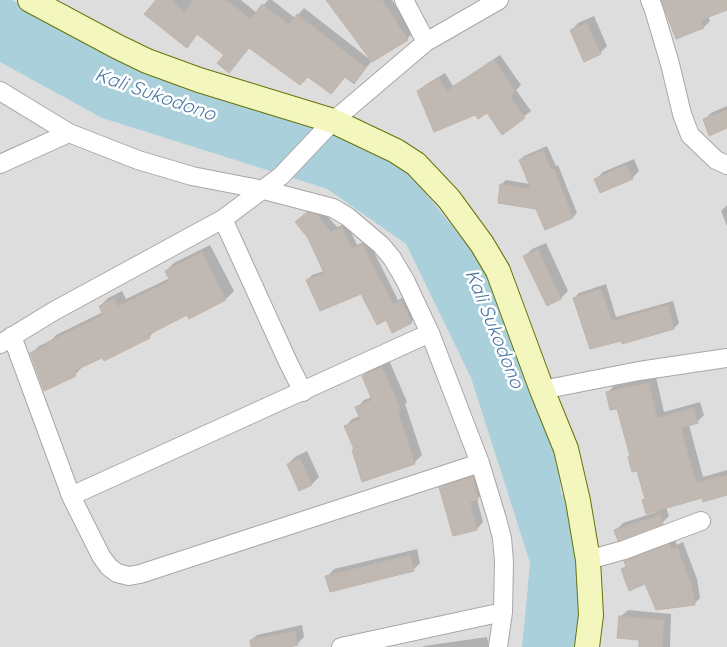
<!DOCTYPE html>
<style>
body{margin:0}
canvas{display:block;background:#f0ede6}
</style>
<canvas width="727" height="647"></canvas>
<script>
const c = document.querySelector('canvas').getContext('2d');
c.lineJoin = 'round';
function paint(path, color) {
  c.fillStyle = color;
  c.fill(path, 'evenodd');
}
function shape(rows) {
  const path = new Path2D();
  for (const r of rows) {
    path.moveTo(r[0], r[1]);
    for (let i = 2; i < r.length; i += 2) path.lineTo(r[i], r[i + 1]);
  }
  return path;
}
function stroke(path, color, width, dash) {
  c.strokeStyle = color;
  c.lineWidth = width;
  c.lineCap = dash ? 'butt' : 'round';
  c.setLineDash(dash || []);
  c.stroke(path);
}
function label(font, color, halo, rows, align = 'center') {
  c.font = font + ' Quicksand,sans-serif';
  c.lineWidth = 5;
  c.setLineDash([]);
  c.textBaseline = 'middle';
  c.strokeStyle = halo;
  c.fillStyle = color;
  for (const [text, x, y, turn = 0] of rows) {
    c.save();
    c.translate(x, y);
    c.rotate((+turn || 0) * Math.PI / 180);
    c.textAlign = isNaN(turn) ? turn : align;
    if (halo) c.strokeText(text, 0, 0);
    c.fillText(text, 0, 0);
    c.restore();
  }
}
paint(shape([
 [12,0,727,0,727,647,570,647,574,621,557,452,482,263,138,67],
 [0,62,102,118,327,189,406,244,471,378,530,563,522,647,0,647]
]), '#dedddd');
paint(shape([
 [0,0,12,0,138,67,308,117,401,163,482,263,557,452,574,621,570,647,522,647,530,563,471,378,406,244,327,189,102,118,0,62]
]), '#a9d0db');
paint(shape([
 [158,0,241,0,257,13,268,0,272,0,295,18,304,8,372,61,328,0,392,0,413,33,407,39,372,61,354,82,346,76,308,75,249,47,225,55,198,33,187,46],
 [663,0,727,0,727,9,708,16,710,21,704,27],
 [594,16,607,46,600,53,571,31,578,23],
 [500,55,521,85,516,90,531,111,502,133,487,111,475,113,419,91,425,85,445,73,453,86],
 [727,106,727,127,704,120,711,113],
 [547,146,556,166,558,165,577,213,573,217,545,228,537,208,502,184,506,180,530,184,520,160,524,156],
 [634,159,639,171,632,178,596,179,603,172],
 [727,205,727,226,721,211],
 [313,208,322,210,337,227,347,223,357,245,368,240,398,300,406,296,416,317,411,322,386,319,362,292,307,280,312,275,324,271,302,218],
 [546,243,568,291,561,298,547,304,525,256,532,249],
 [210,245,234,291,226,299,190,317,188,314,156,330,149,337,102,356,83,366,75,375,31,354,39,346,52,340,56,335,103,312,100,306,108,298,122,291,126,299,170,278,166,271,174,263],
 [606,284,616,317,673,301,679,323,674,328,623,342,574,298,579,293],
 [389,360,407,402,405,404,422,455,414,463,355,449,345,427,352,419,360,416,357,408,364,400,372,397,363,376,370,369],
 [656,377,664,412,700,402,704,415,697,422,689,425,703,477,727,470,727,494,703,496,666,507,669,516,662,523,616,530,623,523,656,512,643,500,646,498,618,407,607,393,614,386],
 [307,451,319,477,312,484,300,489,288,464,295,457],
 [479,471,484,492,477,499,483,522,477,529,454,534,441,488,447,482],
 [675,539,677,545,683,542,697,579,700,598,694,604,646,583,622,570,627,565,626,561,631,556],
 [417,549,420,563,413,570,327,577,334,569],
 [628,610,671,614,670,647,640,647,641,639,620,617],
 [302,625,304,637,297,644,292,645,293,647,252,647,250,641,257,635],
 [487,637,489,647,423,647,424,646]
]), '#0003');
stroke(shape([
 [557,511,577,603,566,647]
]), '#a9d0db', 34);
const building = shape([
 [156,0,171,0,184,13,194,0,226,0,251,19,262,4,289,25,297,14,366,68,354,84,345,77,331,94,308,77,300,85,249,48,229,73,217,63,224,55,197,34,187,48,144,14,156,0],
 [326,0,382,0,408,40,372,62,326,0],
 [661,0,727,0,727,10,701,20,704,28,676,39,661,0],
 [587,23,601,54,584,62,570,30,587,23],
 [494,60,516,92,510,96,525,118,502,135,487,113,478,119,475,115,434,132,417,91,439,78,447,91,494,60],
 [727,110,727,128,709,136,703,119,727,110],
 [543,150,551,170,554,169,573,218,545,230,536,209,498,203,500,184,531,189,519,160,543,150],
 [626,165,633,179,600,193,594,179,626,165],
 [307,212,317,215,331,232,342,227,352,249,362,244,393,304,401,300,412,323,392,333,386,320,377,325,361,294,320,311,306,280,324,273,308,238,295,222,307,212],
 [538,249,561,299,547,306,523,256,538,249],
 [202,252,226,300,189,319,187,315,148,335,150,338,104,361,102,358,74,371,76,376,44,391,30,353,47,345,46,343,103,315,99,306,114,298,118,306,170,281,165,271,202,252],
 [601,289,612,321,668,305,674,329,622,344,621,341,590,349,573,298,601,289],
 [382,367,401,410,398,412,415,464,362,482,352,450,354,449,344,426,360,419,355,407,372,400,362,376,382,367],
 [649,383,657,418,693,408,698,423,681,428,696,483,727,475,727,495,703,502,702,498,646,514,642,500,645,499,637,471,632,472,628,457,630,456,617,409,610,410,606,392,649,383],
 [300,458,312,485,299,491,287,464,300,458],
 [473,476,478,500,470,502,477,530,453,536,439,487,473,476],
 [660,515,663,524,618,541,614,530,660,515],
 [669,544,671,549,677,547,692,586,695,605,656,610,645,584,629,591,621,569,626,567,624,561,669,544],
 [410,555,414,571,330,592,325,576,410,555],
 [619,616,664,620,662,647,639,647,639,640,617,638,619,616],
 [295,631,298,645,288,647,251,647,250,640,295,631]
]);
paint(building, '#c0b9b3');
stroke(building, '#c1b4a9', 1);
const street = shape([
 [404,0,426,42],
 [650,0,654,10,670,64,682,114,690,135,716,160,727,165],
 [0,91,69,133,138,160,192,176,264,190,333,208,348,217,381,245,392,258,405,280,430,333,480,463,497,519,502,538,504,561,503,612,498,647],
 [0,164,69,133],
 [223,219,288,362,303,392],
 [12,336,71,496,101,556,109,567,117,573,129,576,140,574,480,463],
 [0,344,54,311,223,219,281,176,333,121,426,42,499,0],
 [542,390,639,371,727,358],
 [71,496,430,333],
 [588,560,624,550,701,521],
 [341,647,503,612]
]);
const secondary = shape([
 [30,0,118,47,147,61,199,80,333,121,396,151,416,164,449,199,482,244,498,271,542,390,566,449,578,501,588,560,591,615,587,647]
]);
stroke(street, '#a7a7a7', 20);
stroke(secondary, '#67730a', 26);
stroke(street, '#fff', 18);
stroke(secondary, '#f3f7be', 24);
label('italic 19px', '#4d78a3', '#fff', [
 ["Kali Sukodono",155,95,19],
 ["Kali Sukodono",494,329,68]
]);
</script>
